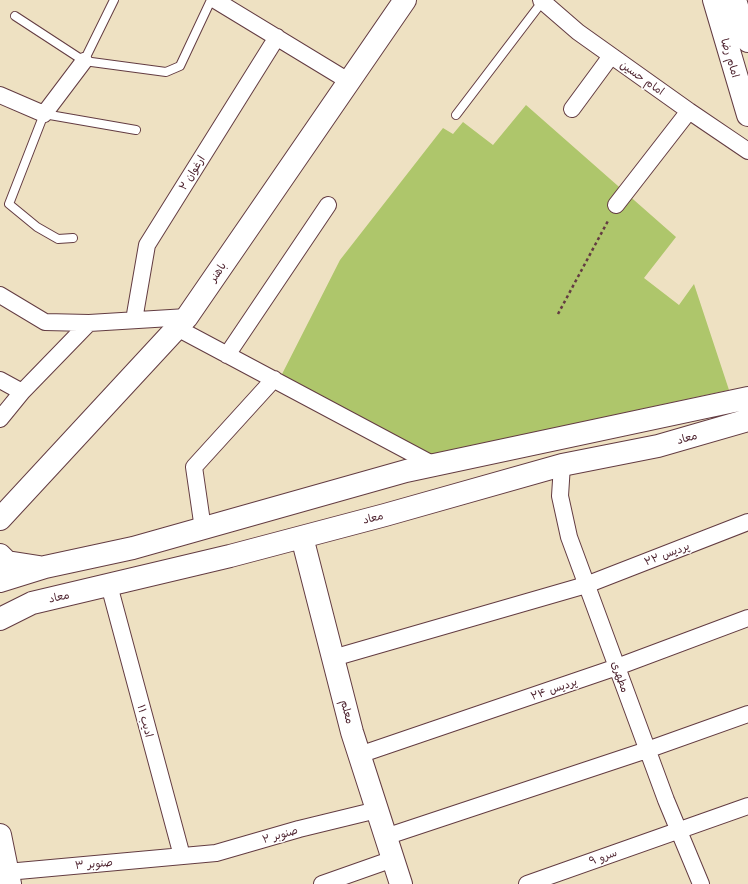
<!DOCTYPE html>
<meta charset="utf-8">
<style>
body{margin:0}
canvas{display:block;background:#eee1c2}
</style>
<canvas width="748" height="884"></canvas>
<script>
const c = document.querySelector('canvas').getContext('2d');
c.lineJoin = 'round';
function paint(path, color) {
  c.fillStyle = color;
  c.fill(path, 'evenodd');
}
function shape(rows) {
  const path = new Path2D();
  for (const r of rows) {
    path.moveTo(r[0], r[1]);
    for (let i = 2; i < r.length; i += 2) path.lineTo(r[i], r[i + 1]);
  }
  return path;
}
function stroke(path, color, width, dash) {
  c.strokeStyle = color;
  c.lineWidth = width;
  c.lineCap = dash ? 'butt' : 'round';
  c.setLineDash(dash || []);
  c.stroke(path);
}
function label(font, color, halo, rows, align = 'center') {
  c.font = font + ' Mali,"Playpen Sans Arabic",sans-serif';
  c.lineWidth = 3;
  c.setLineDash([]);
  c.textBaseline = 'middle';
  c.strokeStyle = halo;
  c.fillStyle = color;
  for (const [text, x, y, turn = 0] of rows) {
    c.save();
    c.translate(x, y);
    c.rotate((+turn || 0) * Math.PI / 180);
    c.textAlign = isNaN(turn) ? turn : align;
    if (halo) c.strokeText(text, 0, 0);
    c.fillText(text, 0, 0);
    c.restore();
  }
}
paint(shape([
 [526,105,676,237,644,278,679,305,694,284,729,390,429,455,279,380,340,260,443,128,453,134,463,122,493,145]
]), '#aec66b');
const service = shape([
 [15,16,84,61,166,72,180,66,211,0],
 [84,61,114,0],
 [456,115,542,2],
 [73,238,58,239,37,227,9,204,44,114,136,130]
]);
const minor = shape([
 [215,0,350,82],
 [541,0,578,32,689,111,748,151],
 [0,95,44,114,84,61],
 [572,109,611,56],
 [616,205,689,111],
 [0,295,45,322,89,323,187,317],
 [134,320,147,245,277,37],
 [177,328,434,465],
 [227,355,328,205],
 [0,380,22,392],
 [0,419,22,392,89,323],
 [562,465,560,496,569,537,666,800,701,884],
 [203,529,194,467,274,379],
 [109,585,182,856],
 [333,658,586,585,748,522],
 [359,755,617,667,748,618],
 [385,837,647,750,748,714],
 [7,872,216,853,299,829,377,810],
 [322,884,393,859],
 [527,884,748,806]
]);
const secondary = shape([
 [714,0,748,115],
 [735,0,748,41],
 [0,519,187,317,405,0],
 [302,537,352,732,401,884],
 [0,555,7,562,39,567],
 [0,581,45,567,133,548,406,471,748,398],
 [0,619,32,603,230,556,385,515,562,465,658,446,748,420],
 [0,835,10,884]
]);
stroke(service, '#633c42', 10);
stroke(minor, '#633c42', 18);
stroke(secondary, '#633c42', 24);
stroke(shape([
 [558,314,609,219]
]), '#633c42', 2.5, [3, 3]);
stroke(service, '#fff', 8);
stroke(minor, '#fff', 16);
stroke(secondary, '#fff', 22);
label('11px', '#4a1f2b', '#fff', [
 ["امام رضا",730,58,73],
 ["امام حسین",642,78,35],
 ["ارغوان ۲",192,173,-58],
 ["باهنر",218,272,-55],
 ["معاد",687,438,-16],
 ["معاد",373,518,-14],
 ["پردیس ۲۲",667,554,-21],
 ["معاد",59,597,-13],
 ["مطهری",620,677,71],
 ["پردیس ۲۴",554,689,-19],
 ["معلم",347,712,76],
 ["ادیب ۱۱",145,721,75],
 ["صنوبر ۲",280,835,-16],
 ["سرو ۹",603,857,-20],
 ["صنوبر ۳",94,864,-5]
]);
</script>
